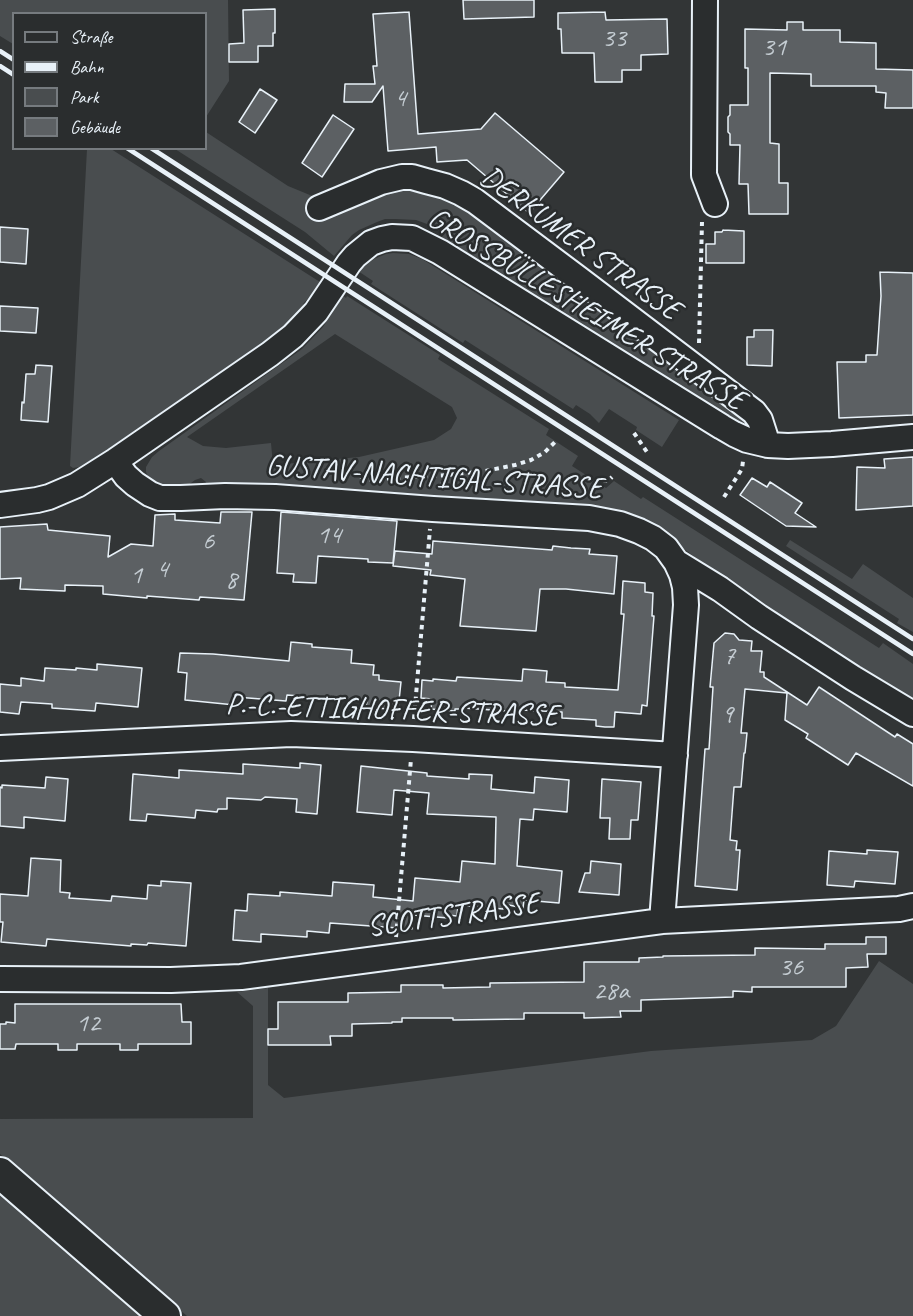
<!DOCTYPE html>
<meta charset="utf-8">
<style>
body{margin:0}
#map{position:relative;width:913px;height:1316px;overflow:hidden;background:#323536;font-family:Caveat,sans-serif}
canvas{display:block}
.legend{position:absolute;left:12px;top:12px;width:195px;height:138px;box-sizing:border-box;background:#2a2d2e;border:2px solid #767b7f;margin:0;padding:8px 10px;list-style:none;font-size:18px;color:#e8f1f8}
.legend li{display:flex;align-items:center;gap:12px;height:30px}
.legend b{width:30px;border:2px solid #767b7f}
</style>
<div id="map">
<canvas width="913" height="1316"></canvas>
<ul class="legend">
<li><b style="height:8px;background:#2a2d2e"></b>Straße</li>
<li><b style="height:8px;background:#e8f1f8"></b>Bahn</li>
<li><b style="height:16px;background:#494d4f"></b>Park</li>
<li><b style="height:16px;background:#5c6063"></b>Gebäude</li>
</ul>
</div>
<script>
const c = document.querySelector('canvas').getContext('2d');
c.lineJoin = 'round';
function paint(path, color) {
  c.fillStyle = color;
  c.fill(path, 'evenodd');
}
function shape(rows) {
  const path = new Path2D();
  for (const r of rows) {
    path.moveTo(r[0], r[1]);
    for (let i = 2; i < r.length; i += 2) path.lineTo(r[i], r[i + 1]);
  }
  return path;
}
function stroke(path, color, width, dash) {
  c.strokeStyle = color;
  c.lineWidth = width;
  c.lineCap = dash ? 'butt' : 'round';
  c.setLineDash(dash || []);
  c.stroke(path);
}
function label(font, color, halo, rows, align = 'center') {
  c.font = font + ' Caveat,sans-serif';
  c.lineWidth = 5;
  c.setLineDash([]);
  c.textBaseline = 'middle';
  c.strokeStyle = halo;
  c.fillStyle = color;
  for (const [text, x, y, turn = 0] of rows) {
    c.save();
    c.translate(x, y);
    c.rotate((+turn || 0) * Math.PI / 180);
    c.textAlign = isNaN(turn) ? turn : align;
    if (halo) c.strokeText(text, 0, 0);
    c.fillText(text, 0, 0);
    c.restore();
  }
}
paint(shape([
 [0,0,228,0,229,81,206,117,206,14,14,14,13,44,0,36],
 [206,132,288,186,322,200,418,187,454,199,745,413,751,428,746,428,616,349,583,324,543,305,440,240,444,234,427,224,416,220,395,219,385,219,377,222,359,230,352,235,334,256,305,232,175,149,206,148],
 [87,149,111,149,320,282,314,292,303,304,307,307,277,336,107,451,79,467,73,468,70,466],
 [393,253,409,254,422,259,679,420,662,447,636,430,637,427,609,409,599,423,590,414,576,405,573,409,465,340,463,343,371,284,373,281,358,271,374,259,386,254],
 [343,296,346,298,347,296,440,355,438,359,549,429,546,435,578,456,572,466,600,484,606,488,614,481,641,499,643,497,879,648,883,643,913,664,913,705,764,611,656,527,614,511,596,507,368,491,247,486,205,485,206,482,201,478,195,480,187,486,164,487,149,478,146,472,146,467,152,457,159,451,302,349,323,327],
 [335,334,452,407,457,418,451,429,434,440,359,457,273,465,271,443,226,448,203,446,187,437],
 [790,540,852,579,863,564,913,598,913,632,897,623,899,619,786,546],
 [879,961,913,984,913,1316,187,1316,0,1154,0,1119,253,1118,253,1006,237,992,268,988,268,1085,284,1098,651,1051,812,1040,836,1026],
 [0,1189,146,1316,0,1316]
]), '#494d4f');
const building = shape([
 [463,0,534,0,534,17,464,19,463,0],
 [275,9,275,33,273,33,273,46,258,46,258,62,229,62,229,44,244,43,243,10,275,9],
 [409,12,418,134,481,129,495,113,564,172,529,213,467,160,437,162,436,147,388,151,383,86,372,102,344,102,345,84,375,84,373,66,377,66,373,14,409,12],
 [605,12,606,20,667,19,668,54,641,55,641,70,622,70,622,82,595,82,594,53,562,53,561,29,558,29,558,13,605,12],
 [787,22,803,22,803,30,840,30,840,42,876,43,876,69,913,70,913,108,885,108,886,93,876,92,876,86,811,86,811,74,770,73,770,143,779,144,779,183,788,183,788,214,749,214,748,184,739,184,740,145,730,145,730,134,728,132,728,117,730,115,730,105,748,105,748,68,745,68,745,29,787,30,787,22],
 [260,89,277,100,255,133,239,122,260,89],
 [333,115,354,129,322,177,302,163,333,115],
 [0,227,28,229,26,264,0,262,0,227],
 [723,230,744,231,744,263,706,263,706,244,715,244,715,232,722,232,723,230],
 [880,272,913,273,913,415,839,418,837,362,866,362,866,355,877,355,881,296,880,272],
 [0,306,38,308,36,333,0,331,0,306],
 [754,330,773,330,772,366,747,365,747,337,754,337,754,330],
 [36,365,52,366,48,422,21,420,22,402,24,403,26,374,35,374,36,365],
 [913,457,913,506,856,510,857,467,885,468,884,459,913,457],
 [752,478,767,487,770,482,802,503,795,513,816,527,786,526,740,495,752,478],
 [221,512,252,512,244,600,200,597,199,600,147,596,147,598,103,594,103,586,65,585,65,591,20,589,21,578,0,579,0,527,47,524,48,530,110,536,108,557,131,544,153,546,155,515,175,514,175,520,220,523,221,512],
 [281,512,397,521,393,563,368,562,368,559,318,556,316,583,293,582,294,574,277,573,281,512],
 [433,541,552,550,553,546,571,548,590,549,589,554,617,556,614,594,566,589,540,589,536,631,460,626,465,579,430,575,431,570,393,566,395,551,432,554,433,541],
 [623,581,645,583,645,592,653,593,652,616,654,616,647,706,642,705,641,714,615,712,614,727,605,727,596,726,596,720,562,718,562,712,521,710,521,712,463,708,462,709,455,709,455,711,431,709,432,699,421,698,422,680,433,681,433,679,456,681,457,677,522,681,523,669,547,671,546,682,565,683,565,687,618,690,624,614,621,614,623,581],
 [725,633,734,634,739,640,752,641,751,651,762,651,760,672,764,672,764,677,807,705,819,687,895,737,897,734,913,744,913,786,856,753,848,765,806,738,808,734,785,720,787,693,745,689,741,733,747,733,745,753,744,753,741,787,734,787,730,840,737,841,736,850,740,850,737,890,695,886,705,749,709,749,713,687,710,687,714,643,725,633],
 [291,642,312,644,312,647,352,650,351,663,374,665,373,675,379,675,379,680,401,682,398,710,366,707,367,701,287,695,286,701,236,697,235,705,185,700,187,673,178,672,180,653,213,654,289,661,291,642],
 [97,664,142,668,138,707,96,703,95,711,52,708,52,704,21,702,19,714,0,712,0,684,21,686,21,678,44,681,45,668,76,670,76,668,97,670,97,664],
 [300,763,321,765,317,814,296,812,297,799,265,797,261,800,227,798,227,809,218,809,217,812,196,810,195,818,147,814,146,821,130,820,133,774,179,778,179,770,243,774,243,764,300,768,300,763],
 [361,766,427,773,427,776,469,779,469,774,492,775,491,789,534,793,535,777,569,780,567,812,534,809,533,820,520,819,517,866,562,871,559,903,524,900,523,908,504,904,503,909,458,905,457,916,448,915,448,918,413,915,412,929,330,923,329,933,307,931,307,937,261,934,261,942,233,940,235,910,247,911,248,894,280,896,280,892,332,896,333,882,374,885,373,897,413,901,415,878,460,882,462,861,495,864,496,817,427,814,429,793,394,790,392,815,357,812,361,766],
 [46,777,68,779,65,821,24,817,24,828,0,826,0,787,2,788,2,785,45,788,46,777],
 [602,779,641,782,638,820,631,820,630,839,609,839,610,818,600,818,602,779],
 [867,850,898,852,895,884,855,881,854,887,827,885,829,851,867,854,867,850],
 [31,858,61,860,60,892,70,893,69,898,111,901,112,896,147,899,148,885,161,886,161,881,191,883,186,946,148,943,147,945,131,944,131,946,47,939,46,946,1,942,3,922,0,922,0,894,28,896,31,858],
 [591,861,621,864,619,895,579,892,585,873,590,873,591,861],
 [866,937,886,937,886,954,867,954,868,967,846,968,846,987,752,987,752,992,733,991,733,997,641,1000,641,1011,620,1011,621,1017,584,1018,584,1013,524,1013,524,1019,453,1020,453,1018,402,1018,402,1022,392,1022,392,1023,352,1024,352,1036,330,1036,331,1045,268,1045,268,1029,278,1029,278,1002,348,1002,348,993,401,992,401,985,443,985,443,988,490,987,490,983,584,982,584,962,639,962,639,958,663,957,663,956,755,955,755,948,825,949,825,944,866,944,866,937],
 [15,1004,181,1004,182,1022,191,1022,191,1044,138,1044,138,1050,120,1050,120,1044,77,1044,77,1050,58,1050,58,1044,16,1044,15,1049,0,1049,0,1024,6,1024,6,1022,15,1023,15,1004]
]);
paint(building, '#5c6063');
stroke(building, '#e8f1f8', 1.5);
const minor = shape([
 [705,0,704,175,715,204],
 [319,208,381,182,402,177,412,177,426,181,445,186,461,193,475,201,579,279,754,412,760,420,768,445],
 [115,461,126,476,135,484,150,494,160,498,181,498,225,496,275,497,433,509,589,518,620,524,639,531,653,538,666,548,676,562,682,575,685,587,686,605,662,921],
 [0,505,37,500,49,497,77,485,115,461,270,354,293,336,316,312,349,263,355,256,371,243,382,239,392,237,412,238,440,252,722,427,734,434,747,440,768,445,788,446,832,444,913,437],
 [676,562,720,589,759,617,853,678,913,714],
 [0,748,291,734,413,739,675,755],
 [0,979,171,980,241,977,662,921,899,909,913,906]
]);
const major = shape([
 [0,1173,165,1316]
]);
stroke(minor, '#e8f1f8', 28);
stroke(major, '#e8f1f8', 34);
stroke(shape([
 [699,343,702,222],
 [634,433,649,455],
 [360,480,448,475,485,471,515,465,531,460,545,452,556,441],
 [603,480,608,481,612,477],
 [440,487,448,475],
 [724,497,742,469,743,461],
 [414,719,430,529],
 [396,937,411,759]
]), '#e8f1f8', 4, [4.5, 4.5]);
stroke(minor, '#2a2d2e', 24);
stroke(major, '#2a2d2e', 30);
stroke(shape([
 [0,51,14,60],
 [0,66,14,75],
 [127,148,913,654],
 [151,148,913,639]
]), '#e8f1f8', 4.5);
label('27px', '#c5cdd3', null, [
 ["33",614,39],
 ["31",774,48],
 ["4",400,99],
 ["14",329,536],
 ["6",208,542],
 ["4",162,570],
 ["1",136,576],
 ["8",231,581],
 ["7",729,657],
 ["9",727,715],
 ["36",791,968],
 ["28a",611,992],
 ["12",88,1024]
]);
label('30px', '#e8f1f8', '#2a2d2e', [
 ["DERKUMER STRASSE",580,244,36],
 ["GROSSBÜLLESHEIMER STRASSE",586,310,31],
 ["GUSTAV-NACHTIGAL-STRASSE",434,478,4],
 ["P.-C.-ETTIGHOFFER-STRASSE",392,711,2],
 ["SCOTTSTRASSE",453,916,-8]
]);
</script>
